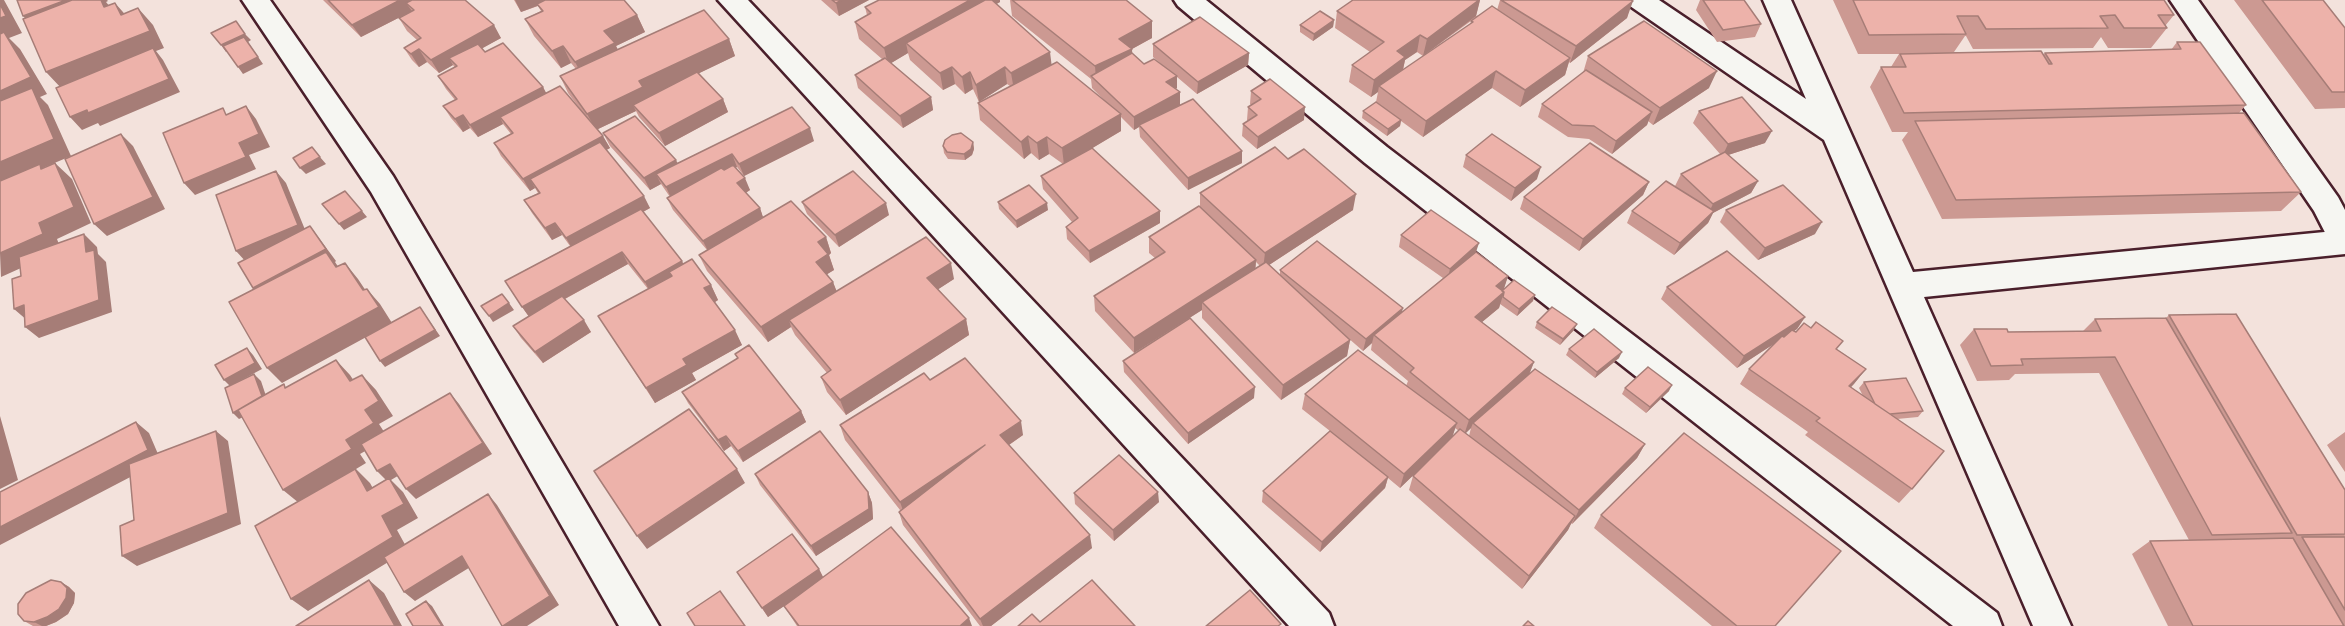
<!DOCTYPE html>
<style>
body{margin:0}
canvas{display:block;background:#f3e2dc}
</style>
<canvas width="2345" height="626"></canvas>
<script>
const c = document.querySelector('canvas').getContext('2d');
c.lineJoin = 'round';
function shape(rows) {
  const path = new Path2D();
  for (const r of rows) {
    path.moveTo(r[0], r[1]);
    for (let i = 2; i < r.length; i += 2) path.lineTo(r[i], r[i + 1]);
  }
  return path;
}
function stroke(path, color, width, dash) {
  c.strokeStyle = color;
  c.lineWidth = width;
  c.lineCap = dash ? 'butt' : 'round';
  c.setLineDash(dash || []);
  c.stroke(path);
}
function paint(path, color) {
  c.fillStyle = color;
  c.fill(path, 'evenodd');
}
const street = shape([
 [242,0,270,0,393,176,659,626,619,626,371,192,242,0],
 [718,0,748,0,1329,613,1334,626,1289,626,718,0],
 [1174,0,1206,0,1387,147,1997,613,2002,626,1953,626,1365,163,1178,6,1174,0],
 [1626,0,1659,0,1806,99,1763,0,1791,0,1913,272,2345,230,2345,254,1924,297,2071,626,2033,626,1824,140,1630,6,1626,0]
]);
const secondary = shape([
 [2170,0,2198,0,2338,197,2345,210,2345,253,2334,250,2314,211,2170,0]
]);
stroke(street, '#4a1f2b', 5);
stroke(secondary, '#4a1f2b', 5);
paint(street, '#f6f6f2');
paint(secondary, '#f6f6f2');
paint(shape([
 [323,0,465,0,501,38,482,48,485,52,543,87,546,94,580,109,568,93,560,76,576,69,571,63,561,68,534,36,525,19,541,11,538,6,521,12,514,0,624,0,637,15,645,32,616,46,618,50,729,39,735,56,699,73,723,99,728,112,665,146,639,117,636,111,598,129,610,148,606,150,650,208,643,212,683,264,711,285,718,300,715,302,742,345,692,373,696,380,655,403,598,316,648,289,628,264,565,299,591,332,543,363,521,338,513,326,529,317,505,281,570,246,562,235,552,240,532,213,524,200,538,193,535,188,530,191,501,156,494,143,511,134,503,124,478,137,470,128,463,132,451,118,443,106,455,100,446,89,438,76,455,68,453,65,439,73,427,62,419,67,412,60,404,48,417,40,407,31,399,18,412,11,361,37],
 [821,0,869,0,839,16],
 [1010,0,1126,0,1152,21,1152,38,1132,49,1132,53,1144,64,1167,69,1153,57,1153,44,1249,53,1248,65,1197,94,1177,77,1177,88,1176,89,1180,92,1180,105,1242,163,1188,190,1140,137,1139,127,1134,130,1121,117,1121,131,1084,153,1160,223,1090,263,1067,239,1066,227,1072,222,1043,189,1041,176,1063,164,1049,154,1039,160,1031,153,1024,159,980,120,978,103,1010,86,1007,84,979,102,973,89,965,94,955,84,943,90,910,60,908,53,891,63,931,97,933,110,903,128,858,88,855,75,882,59,859,39,855,22,867,15,865,7,1000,2,996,4,1051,64,1106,102,1092,88,1091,79,1012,16],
 [1353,0,1480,0,1476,16,1497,10,1500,0,1631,0,1627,18,1570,63,1569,62,1565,75,1520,107,1492,88,1423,137,1401,121,1400,126,1387,136,1362,118,1363,111,1376,102,1378,92,1371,97,1349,82,1352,65,1370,52,1335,28,1337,11],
 [1471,21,1470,25,1403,70,1405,60,1417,52,1423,56],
 [1700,0,1744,0,1761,24,1755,37,1717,42,1696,10],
 [1833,0,2164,0,2174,15,2165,26,2167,28,2151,48,2108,48,2101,37,2093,48,1973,49,1966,36,1965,36,1954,52,2043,55,2045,53,2171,50,2177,42,2246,105,2239,113,2301,192,2281,211,1942,219,1902,140,1908,132,1892,132,1870,87,1881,67,1891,67,1899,54,1858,54],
 [2234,0,2323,0,2345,28,2345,108,2315,109],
 [1334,20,1333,27,1313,41,1300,32,1300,25],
 [1588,56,1709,88,1653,125,1648,121,1647,125,1612,154,1589,139,1568,137,1538,117,1542,104,1583,73],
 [1251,91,1304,120,1257,149,1242,136,1243,124,1248,121,1247,120,1248,107,1251,105,1250,104],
 [1699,111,1765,143,1728,155,1758,181,1751,193,1713,213,1708,223,1674,255,1627,223,1632,211,1675,186,1681,174,1720,154,1693,123],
 [603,133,678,163,814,141,744,176,737,167,735,168,750,190,746,193,760,208,763,218,826,237,831,253,829,255,834,270,827,274,833,282,836,291,954,279,938,289,966,319,969,335,846,415,827,392,821,377,827,373,795,335,791,327,768,342,707,271,699,255,707,250,673,210,667,198,670,197,661,184,650,190,610,146],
 [973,142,974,149,972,155,965,160,948,159,944,153,943,146],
 [1466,155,1537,179,1511,201,1463,167],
 [1288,159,1353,210,1269,265,1280,275,1280,270,1402,312,1443,278,1399,247,1401,235,1476,252,1508,276,1503,290,1533,301,1517,316,1500,304,1499,308,1482,322,1534,362,1529,375,1645,444,1637,458,1572,524,1571,523,1568,530,1522,589,1409,490,1413,476,1423,466,1400,488,1388,478,1385,488,1320,552,1262,502,1263,491,1330,431,1302,409,1305,394,1406,386,1408,381,1371,350,1372,343,1363,351,1347,337,1350,340,1347,356,1281,400,1202,318,1202,310,1134,353,1095,311,1094,296,1155,258,1149,253,1149,237,1200,207,1200,193],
 [1256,262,1260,266,1255,269],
 [1455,428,1459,431,1452,437],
 [1471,428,1469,436,1465,433],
 [1649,182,1643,195,1579,251,1520,209,1524,197],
 [802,202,889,215,839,247,807,214],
 [998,202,1048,210,1017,228,999,209],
 [1726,210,1815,234,1758,260,1720,222],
 [1667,287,1805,317,1797,329,1794,331,1837,349,1866,369,1851,387,1863,396,1859,388,1864,382,1923,411,1918,417,1897,419,1912,489,1899,503,1805,435,1808,432,1740,384,1749,369,1773,344,1737,368,1661,299],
 [2169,315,2345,490,2345,626,2168,626,2132,554,2150,541,2189,540,2099,373,2015,374,2009,380,1977,381,1960,345,1974,329,2008,332,2083,331,2095,319,2166,318],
 [1537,322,1574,330,1560,345,1535,328],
 [1569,349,1619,358,1595,378,1566,355],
 [735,354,801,411,806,422,743,462,731,446,724,451,688,403,682,392,738,358],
 [1123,361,1254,398,1188,444,1124,372],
 [930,380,1023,435,1009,445,1092,548,991,626,980,626,903,525,899,512,900,510,845,440,840,425],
 [1625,388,1669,391,1646,413,1622,394],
 [2345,432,2345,472,2327,445],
 [755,474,868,492,872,503,873,519,816,556,760,485],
 [1074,493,1159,502,1114,541,1075,504],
 [1601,515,1775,626,1712,626,1594,528],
 [819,569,823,577,972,626,797,626,784,606,768,617,737,572],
 [61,582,69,587,75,593,74,603,68,614,56,622,46,626,33,626,24,621]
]), '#cc9992');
paint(shape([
 [0,0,4,0,22,33,9,38,20,49,47,94,40,97,48,105,71,156,0,186],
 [66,0,107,0,108,1,106,2,111,8,104,7,35,29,23,16],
 [400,0,433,0,406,3,412,11,361,37,352,25],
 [515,0,553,0,521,12],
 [842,0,869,0,839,16,836,3],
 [970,0,1000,0,1000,2,914,50,906,43,908,53,888,65,884,48],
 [1479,0,1480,0,1476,16,1423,56,1427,39],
 [1633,1,1627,18,1570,63,1576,46],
 [115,3,130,20,121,15],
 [138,8,153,25,164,48,156,51,163,60,180,92,100,126,98,123,82,130,70,117,87,110,62,89,46,72],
 [637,15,645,32,616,46,623,60,584,79,575,62,604,31],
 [1334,20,1333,27,1313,41,1314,34],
 [1152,21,1152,38,1132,49,1133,66,1096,80,1095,66,1119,39],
 [494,25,501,38,454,64,449,58,453,65,439,73,431,60],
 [245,34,251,40,248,42,263,64,243,74,238,67,248,42,226,52,221,45],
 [1420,35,1417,52,1405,60,1402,74,1379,86,1378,92,1371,97,1374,80,1397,51],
 [729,39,735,56,633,105,636,111,596,130,587,114,639,81],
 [563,46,571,63,561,68,552,51],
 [419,49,427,62,419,67,411,54],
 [1050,52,1052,68,1014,90,1011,73],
 [1249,53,1248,65,1197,94,1198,82],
 [1570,58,1565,75,1520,107,1525,90],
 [952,67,955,84,943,90,940,73],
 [1005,67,1007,84,979,102,976,85],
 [1496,71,1492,88,1423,137,1426,121],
 [1717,71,1709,88,1653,125,1660,108],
 [970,72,973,89,965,94,962,77],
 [1177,76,1177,88,1166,95,1166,82],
 [543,87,550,100,500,117,503,124,478,137,470,125],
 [1180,92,1180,105,1139,125,1139,127,1134,130,1134,117],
 [931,97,933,110,903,128,900,116],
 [723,99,728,112,665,146,659,133],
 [246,106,256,119,270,147,249,155,256,169,195,195,184,183,239,143],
 [1305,107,1304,120,1257,149,1258,137],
 [1652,112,1647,125,1612,154,1616,141],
 [1121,114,1121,131,1064,165,1062,148],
 [463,115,470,128,463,132,455,119],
 [1401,120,1400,126,1387,136,1388,129],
 [810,128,814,141,744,176,739,164],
 [1772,131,1765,143,1722,157,1728,144],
 [121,134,133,146,165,209,107,236,94,224],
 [603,136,610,148,536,188,530,179,535,188,530,191,523,179],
 [1028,136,1031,153,1024,159,1021,142],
 [1047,137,1049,154,1039,160,1037,143],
 [973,142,974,149,972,155,965,160,964,154],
 [1242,151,1242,163,1188,190,1188,178],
 [732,154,737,167,672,200,666,187],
 [320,157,326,164,306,174,300,168],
 [676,160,682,172,656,174,661,184,650,190,644,178],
 [55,163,72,179,91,223,57,239,61,250,1,277,0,253,39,223],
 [1541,167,1537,179,1511,201,1515,188],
 [276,171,286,183,308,237,247,263,236,251],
 [745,178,750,190,742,195,737,183],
 [1758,181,1751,193,1713,213,1708,223,1674,255,1680,243,1707,216,1713,204],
 [1649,182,1643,195,1579,251,1583,239],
 [1356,194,1353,210,1263,269,1265,253],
 [644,196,650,208,573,250,566,238],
 [886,203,889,215,839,247,835,235],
 [1047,203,1048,210,1017,228,1016,221],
 [760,208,764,220,709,253,703,241],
 [362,211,367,217,344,230,339,224],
 [1160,211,1160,223,1090,263,1089,251],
 [1822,222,1815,234,1758,260,1765,248],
 [555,223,562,235,552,240,545,228],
 [310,226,336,261,335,262,339,268,336,267,265,300,253,288],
 [84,234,97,247,98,254,106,262,112,312,39,338,25,327,86,252],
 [826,237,831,253,829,255,834,270,821,278,816,262,818,242],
 [1479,243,1475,255,1447,281,1450,269],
 [622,252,628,264,530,318,522,307],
 [1256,260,1255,276,1202,302,1202,310,1134,353,1134,338],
 [682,261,688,273,669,272,674,281,651,294,645,282],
 [345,263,358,279,376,306,363,290],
 [951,263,954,279,931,294,927,278],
 [1508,276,1503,292,1496,286],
 [833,282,839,297,789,320,791,327,768,342,761,327],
 [711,285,718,300,712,304,704,288],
 [367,289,380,304,392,323,282,383,267,368],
 [1504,292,1499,308,1470,332,1475,317],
 [1535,295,1533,301,1517,316,1519,309],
 [509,303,514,310,493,322,489,316],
 [24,305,28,321,14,309],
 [420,307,440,336,385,367,380,361],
 [1403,308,1400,320,1374,335,1372,343,1363,351,1366,339],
 [1805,317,1797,329,1737,368,1744,356],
 [966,319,969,335,846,415,840,400],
 [584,320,591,332,543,363,535,352],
 [1577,324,1574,330,1560,345,1563,339],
 [735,330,742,345,692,373,696,380,655,403,646,388,683,359],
 [1350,340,1347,356,1281,400,1283,385],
 [247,348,253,355,262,369,230,386,224,380],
 [1622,352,1619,358,1595,378,1597,372],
 [336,360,350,375,364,396,350,381],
 [1534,362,1528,377,1473,423,1471,428,1464,435,1469,420],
 [1866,369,1854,384,1837,401,1849,386],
 [254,374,261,381,269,405,239,419,233,413],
 [362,375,376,390,393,416,379,424,388,438,360,454,366,463,356,469,370,483,382,505,299,503,283,490,365,410],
 [1672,385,1669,391,1646,413,1650,407],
 [1255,387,1254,398,1188,444,1188,433],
 [450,393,459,404,492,454,416,499,406,489],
 [801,411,806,422,743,462,738,451],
 [0,416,18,480,0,489],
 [1021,421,1023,435,1003,449,1000,435],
 [136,422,149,433,161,461,0,545,0,527],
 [1457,423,1452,438,1400,488,1404,474],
 [216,431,228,441,241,524,137,566,122,556],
 [726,436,731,446,724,451,718,440],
 [1645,444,1637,458,1572,524,1579,510],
 [985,445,905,516,900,502],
 [390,464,401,474,391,480,403,492,418,518,397,530,408,550,308,611,291,599,382,516,388,482,377,471],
 [737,469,745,483,647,549,637,536],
 [1388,477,1385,488,1320,552,1322,542],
 [868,492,872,503,873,519,816,556,811,546],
 [1158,492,1159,502,1114,541,1113,530],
 [488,494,497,505,559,605,527,626,503,626],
 [1575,516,1568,530,1522,589,1529,576],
 [1090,535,1092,548,991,626,983,626,980,619],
 [462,556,472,566,415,601,404,592],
 [819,569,824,579,768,617,762,608],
 [369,580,384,593,402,626,395,626],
 [61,582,69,587,75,593,74,603,68,614,56,622,46,626,42,626,34,622],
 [426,601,432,606,444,626,442,626],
 [969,618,972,626,960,626]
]), '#a67d77');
const building = shape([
 [17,0,66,0,23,16,17,0],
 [72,0,101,0,104,7,115,3,121,15,138,8,150,31,46,72,23,19,72,0],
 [328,0,400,0,352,25,328,0],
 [412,0,465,0,494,25,431,60,419,49,411,54,404,48,421,38,399,18,414,10,406,3,412,0],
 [545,0,624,0,637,15,604,31,615,43,575,62,563,46,552,51,525,19,543,11,537,4,545,0],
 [832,0,842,0,836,3,832,0],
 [879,0,970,0,884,48,855,22,871,13,865,7,879,0],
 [985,0,992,0,1050,52,1011,73,1005,67,976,85,970,72,962,77,952,67,940,73,906,43,985,0],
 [1012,0,1126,0,1152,21,1119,39,1132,49,1095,66,1012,0],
 [1353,0,1479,0,1427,39,1420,35,1397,51,1405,57,1374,80,1352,65,1384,42,1337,11,1353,0],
 [1501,0,1631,0,1633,1,1576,46,1501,0],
 [1703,0,1744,0,1761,24,1723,30,1703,0],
 [1853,0,2164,0,2174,15,2158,15,2167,28,2124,28,2115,15,2100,16,2108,28,1986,29,1978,16,1957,16,1966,34,1869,35,1853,0],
 [2262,0,2323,0,2345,28,2345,92,2332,92,2262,0],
 [0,4,6,16,0,18,0,4],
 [1492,6,1570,58,1525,90,1496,71,1426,121,1379,86,1473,22,1471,21,1492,6],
 [704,10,729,39,639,81,643,87,587,114,560,76,704,10],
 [1320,11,1334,20,1314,34,1300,25,1320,11],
 [1200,17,1249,53,1198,82,1153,44,1200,17],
 [236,21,245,34,221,45,211,33,236,21],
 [1644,21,1717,71,1660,108,1588,56,1644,21],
 [4,32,31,77,0,91,0,34,4,32],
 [244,37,258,57,238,67,223,46,244,37],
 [2177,42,2200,42,2246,105,1904,113,1881,67,1906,67,1900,54,2041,51,2049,64,2052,64,2045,53,2181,49,2177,42],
 [503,43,543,87,470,125,463,115,455,119,443,106,457,99,438,76,457,66,449,58,478,44,485,52,503,43],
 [153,48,169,79,88,113,87,110,70,117,56,88,153,48],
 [1132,53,1144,64,1154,59,1177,76,1166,82,1180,92,1134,117,1091,76,1132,53],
 [885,58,931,97,900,116,855,75,885,58],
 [1057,62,1121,114,1062,148,1047,137,1037,143,1028,136,1021,142,978,103,1057,62],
 [1586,70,1652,112,1616,141,1594,126,1572,125,1542,104,1586,70],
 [697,72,723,99,659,133,633,105,697,72],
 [1270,79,1305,107,1258,137,1243,124,1257,115,1248,107,1261,99,1251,91,1270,79],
 [560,86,603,136,523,179,494,143,513,133,500,117,560,86],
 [32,88,54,139,0,162,0,101,32,88],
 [1742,97,1772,131,1728,144,1699,111,1742,97],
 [1193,99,1242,151,1188,178,1139,125,1193,99],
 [1376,102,1401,120,1388,129,1363,111,1376,102],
 [246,106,259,134,239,143,246,157,184,183,163,133,223,108,226,115,246,106],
 [792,107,810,128,739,164,732,154,666,187,656,174,792,107],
 [2244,113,2301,192,1956,200,1915,121,2244,113],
 [635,116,676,160,644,178,603,133,635,116],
 [961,133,973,142,971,149,964,154,947,152,943,146,945,140,952,135,961,133],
 [121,134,153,197,94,224,65,159,121,134],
 [1492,134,1541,167,1515,188,1466,155,1492,134],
 [600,142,644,196,566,238,555,223,545,228,524,200,540,193,530,179,600,142],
 [1590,143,1649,182,1583,239,1524,197,1590,143],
 [312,147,320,157,300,168,293,158,312,147],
 [1275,147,1288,159,1304,149,1356,194,1265,253,1200,193,1275,147],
 [1092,148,1160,211,1089,251,1066,227,1078,218,1041,176,1092,148],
 [1725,152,1758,181,1713,204,1681,174,1725,152],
 [55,163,74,207,39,223,43,234,0,253,0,181,40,164,41,169,55,163],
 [733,165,745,178,737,183,760,208,703,241,667,198,721,168,724,170,733,165],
 [276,171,298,225,236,251,216,195,276,171],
 [853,171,886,203,835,235,802,202,853,171],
 [1666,181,1714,211,1680,243,1632,211,1666,181],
 [1029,185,1047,203,1016,221,998,202,1029,185],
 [1783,185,1822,222,1765,248,1726,210,1783,185],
 [345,191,362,211,339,224,322,204,345,191],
 [791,201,826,237,818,242,828,254,816,262,833,282,761,327,699,255,791,201],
 [1199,206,1256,260,1134,338,1094,296,1165,252,1149,237,1199,206],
 [641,209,682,261,645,282,622,252,522,307,505,281,641,209],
 [1431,210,1479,243,1450,269,1401,235,1431,210],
 [310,226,326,249,253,288,238,263,310,226],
 [84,234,86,252,94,250,99,300,25,327,24,305,14,309,12,279,21,276,19,257,84,234],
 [926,237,951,263,927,278,966,319,840,400,821,377,831,370,789,320,926,237],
 [1317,241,1403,308,1366,339,1280,270,1317,241],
 [1727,251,1805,317,1744,356,1667,287,1727,251],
 [326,252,336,267,345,263,363,290,367,289,379,307,267,368,229,302,326,252],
 [1476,252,1508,276,1496,286,1504,292,1475,317,1534,362,1469,420,1410,372,1414,368,1374,335,1476,252],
 [692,259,711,285,704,288,735,330,683,359,687,365,646,388,598,316,672,276,669,272,692,259],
 [1266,262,1350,340,1283,385,1202,302,1266,262],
 [1514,280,1535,295,1519,309,1503,297,1504,292,1502,291,1514,280],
 [502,294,509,303,489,316,481,306,502,294],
 [562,296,584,320,535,352,513,326,562,296],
 [420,307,435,330,380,361,365,337,420,307],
 [1552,307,1577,324,1563,339,1537,322,1552,307],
 [2236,314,2345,490,2345,534,2297,535,2169,315,2236,314],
 [1190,318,1255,387,1188,433,1123,361,1190,318],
 [2166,318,2292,533,2212,535,2115,357,2021,359,2023,365,1991,366,1974,329,2007,329,2008,332,2101,331,2095,319,2166,318],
 [1816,322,1843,341,1836,349,1866,369,1849,386,1944,451,1912,489,1816,421,1820,418,1749,369,1782,336,1784,337,1792,330,1796,332,1804,323,1811,328,1816,322],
 [1594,329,1622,352,1597,372,1569,349,1594,329],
 [749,345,801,411,738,451,726,436,718,440,682,392,738,358,735,354,749,345],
 [247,348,255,363,224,380,215,365,247,348],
 [1358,350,1457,423,1404,474,1305,394,1358,350],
 [965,358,1021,421,1000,435,1090,535,980,619,899,512,985,445,900,502,840,425,924,373,930,380,965,358],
 [336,360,350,381,362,375,379,401,365,410,374,423,346,440,352,449,283,490,238,410,284,384,285,388,336,360],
 [1648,367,1672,385,1650,407,1625,388,1648,367],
 [1535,369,1645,444,1579,510,1473,423,1535,369],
 [254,374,262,396,233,413,225,388,254,374],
 [1906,378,1923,411,1890,414,1875,404,1864,382,1906,378],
 [450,393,483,443,406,489,390,464,377,471,361,444,450,393],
 [689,409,737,469,637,536,594,471,689,409],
 [136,422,148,450,0,527,0,492,136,422],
 [1460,429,1575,516,1529,576,1413,476,1460,429],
 [216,431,228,513,122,556,120,526,134,520,129,464,216,431],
 [820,431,868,492,869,509,811,546,755,474,820,431],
 [1330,431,1388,477,1322,542,1263,491,1330,431],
 [1684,433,1841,551,1775,626,1737,626,1601,515,1684,433],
 [1119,455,1158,492,1113,530,1074,493,1119,455],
 [355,469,367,491,389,478,404,504,382,516,393,537,291,599,255,526,355,469],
 [488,494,550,596,503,626,502,626,462,556,404,592,384,557,488,494],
 [891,527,969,618,960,626,799,626,784,606,891,527],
 [792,534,819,569,762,608,737,572,792,534],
 [2302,537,2345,537,2345,610,2302,537],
 [2293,538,2344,626,2193,626,2150,541,2293,538],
 [51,580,61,582,67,588,66,598,59,609,47,617,34,622,24,621,18,614,18,604,26,593,51,580],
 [369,580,395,626,296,626,369,580],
 [1092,580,1135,626,1018,626,1032,614,1040,622,1092,580],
 [1250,590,1281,624,1278,626,1206,626,1250,590],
 [720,591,745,626,695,626,687,613,720,591],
 [426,601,442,626,413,626,406,614,426,601],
 [1528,621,1534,626,1523,626,1528,621]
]);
paint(building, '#edb2aa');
stroke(building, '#a67d77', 1.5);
</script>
